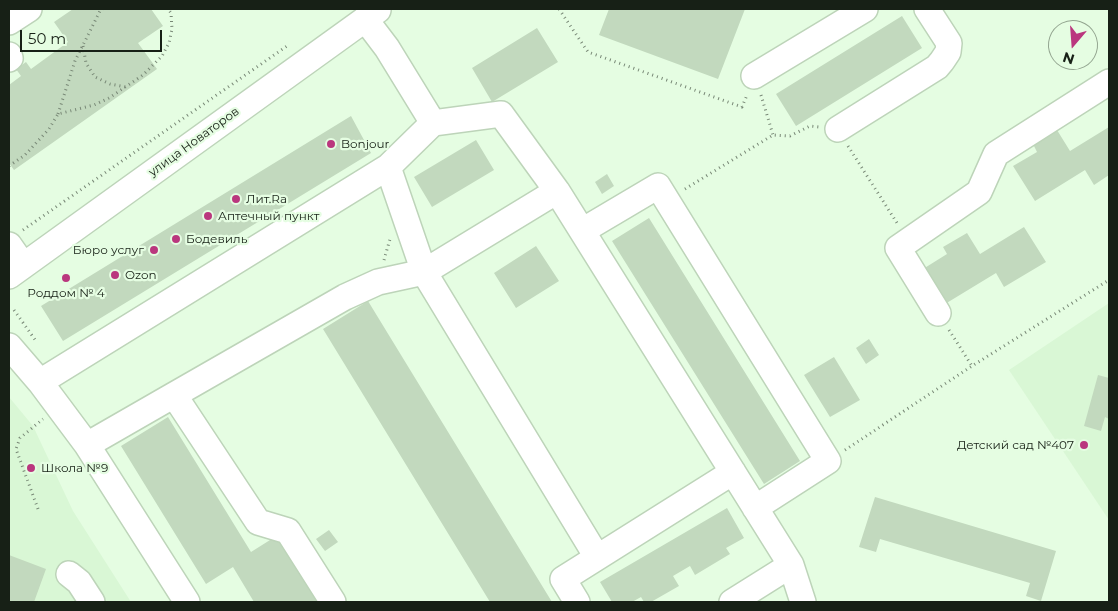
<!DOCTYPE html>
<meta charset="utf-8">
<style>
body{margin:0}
#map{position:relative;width:1118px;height:611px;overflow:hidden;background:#e5fde2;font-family:Montserrat,sans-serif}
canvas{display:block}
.frame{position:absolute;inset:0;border:10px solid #172016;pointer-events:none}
.north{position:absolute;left:1048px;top:20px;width:50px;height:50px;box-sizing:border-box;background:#e5fde2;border:1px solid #93a590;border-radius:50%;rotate:198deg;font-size:14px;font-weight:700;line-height:20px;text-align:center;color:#172016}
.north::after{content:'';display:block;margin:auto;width:18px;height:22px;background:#ba377e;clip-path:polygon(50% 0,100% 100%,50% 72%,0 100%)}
.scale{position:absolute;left:20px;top:30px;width:142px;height:22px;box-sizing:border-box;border:2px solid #172016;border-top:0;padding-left:6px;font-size:15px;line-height:18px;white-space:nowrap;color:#172016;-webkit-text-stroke:4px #e5fde2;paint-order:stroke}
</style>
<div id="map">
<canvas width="1118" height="611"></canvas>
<div class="frame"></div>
<div class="north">N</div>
<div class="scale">50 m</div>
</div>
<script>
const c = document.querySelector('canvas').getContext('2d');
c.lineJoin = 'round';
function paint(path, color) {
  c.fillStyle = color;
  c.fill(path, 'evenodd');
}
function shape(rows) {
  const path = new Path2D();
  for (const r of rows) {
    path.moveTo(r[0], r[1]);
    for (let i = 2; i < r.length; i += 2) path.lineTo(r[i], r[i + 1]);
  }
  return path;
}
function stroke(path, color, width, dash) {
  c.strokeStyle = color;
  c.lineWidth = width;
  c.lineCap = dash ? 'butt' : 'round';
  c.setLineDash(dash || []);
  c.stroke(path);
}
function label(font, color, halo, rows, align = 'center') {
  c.font = font + ' Montserrat,sans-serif';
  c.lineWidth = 4.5;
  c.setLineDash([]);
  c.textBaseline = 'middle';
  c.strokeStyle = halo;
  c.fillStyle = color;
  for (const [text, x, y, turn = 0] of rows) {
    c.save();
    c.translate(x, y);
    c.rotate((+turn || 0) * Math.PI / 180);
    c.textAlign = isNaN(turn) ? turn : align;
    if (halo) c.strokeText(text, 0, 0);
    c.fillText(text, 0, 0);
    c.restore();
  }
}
paint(shape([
 [1109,303,1109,520,1009,370],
 [9,397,33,426,73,511,131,602,9,602]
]), '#d9f7d5');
paint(shape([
 [73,9,151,9,163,26,138,43,157,69,14,170,9,163,9,85,21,76,16,69,26,62,31,69,68,42,54,22],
 [609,9,745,9,718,79,599,35],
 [902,16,922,48,796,126,776,94],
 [537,28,558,62,492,102,472,68],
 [351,116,371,153,63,341,41,306],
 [1109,127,1109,175,1094,185,1085,170,1035,201,1013,166,1037,152,1033,144,1057,130,1070,151],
 [476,140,494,170,432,207,414,177],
 [607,174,614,186,602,194,595,182],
 [649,218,800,461,764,484,612,241],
 [1024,227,1046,262,1004,287,996,273,945,304,923,269,947,254,943,247,967,233,980,254],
 [536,246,559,281,516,308,494,273],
 [368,301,552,602,490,602,323,329],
 [869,339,879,355,866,364,856,348],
 [834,357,860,400,830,417,804,375],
 [1098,375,1109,378,1109,419,1105,417,1101,431,1084,426],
 [168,417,251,552,278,535,320,602,254,602,233,567,206,584,121,446],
 [875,497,1056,551,1041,601,1026,596,1030,583,880,539,876,552,859,547],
 [727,508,744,538,726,548,730,554,695,575,690,566,673,576,679,586,651,602,644,602,641,597,632,602,612,602,600,582],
 [329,530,338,542,325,551,316,539],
 [9,555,46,569,34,602,9,602]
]), '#c2d9be');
const minor = shape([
 [365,19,387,48,433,123,501,114,557,191,791,565,732,602],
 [9,22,29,9],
 [9,55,10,58,9,59],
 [754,76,865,9],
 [838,129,937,67,942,61,948,52,949,43,927,9],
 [557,191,424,272,597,557],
 [582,231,658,186,828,461,755,508],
 [9,245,23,265],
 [9,276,378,10],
 [938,313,898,248,979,192,996,154,1109,82],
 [9,346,40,382,87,445,187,602],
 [40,382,388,167,433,123],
 [174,395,345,297,378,282,424,272,388,167],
 [87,445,174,395,258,522,288,531,333,602],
 [791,565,803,602],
 [69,574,79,582,92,602],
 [577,602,563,579,733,472]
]);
stroke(minor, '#bdd4b9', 28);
stroke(shape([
 [559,9,588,52,742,107,747,95],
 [83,46,86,63,95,77,110,84,126,87],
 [761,95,773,135],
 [58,114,75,61,100,11,103,9],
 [848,146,897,223],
 [9,166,25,155,49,129,58,114,94,105,109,98,143,75,162,56,169,43,172,29,171,13,168,9],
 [685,189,773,135,790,136,810,126,819,127],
 [23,230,287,46],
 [384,260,390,239],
 [14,310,36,341],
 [949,330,972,366],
 [845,450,972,366,1109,280],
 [38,509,16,449,20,438,43,419]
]), '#788876', 3, [1, 4]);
stroke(minor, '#fff', 25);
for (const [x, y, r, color] of [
 [331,144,5,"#ba377e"],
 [236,199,5,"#ba377e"],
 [208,216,5,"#ba377e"],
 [176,239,5,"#ba377e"],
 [154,250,5,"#ba377e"],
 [115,275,5,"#ba377e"],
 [66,278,5,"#ba377e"],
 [1084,445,5,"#ba377e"],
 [31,468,5,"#ba377e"]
]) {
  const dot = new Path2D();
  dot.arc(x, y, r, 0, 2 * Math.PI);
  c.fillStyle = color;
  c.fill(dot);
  stroke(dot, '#e5fde2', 2);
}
label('12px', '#172016', '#e5fde2', [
 ["улица Новаторов",194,142,-36]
]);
label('12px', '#172016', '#e5fde2', [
 ["Bonjour",341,144],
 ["Лит.Ra",246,199],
 ["Аптечный пункт",218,216],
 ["Бодевиль",186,239],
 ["Бюро услуг",144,250,"right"],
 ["Ozon",125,275],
 ["Роддом № 4",66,293,"center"],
 ["Детский сад №407",1074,445,"right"],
 ["Школа №9",41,468]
], 'left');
</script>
